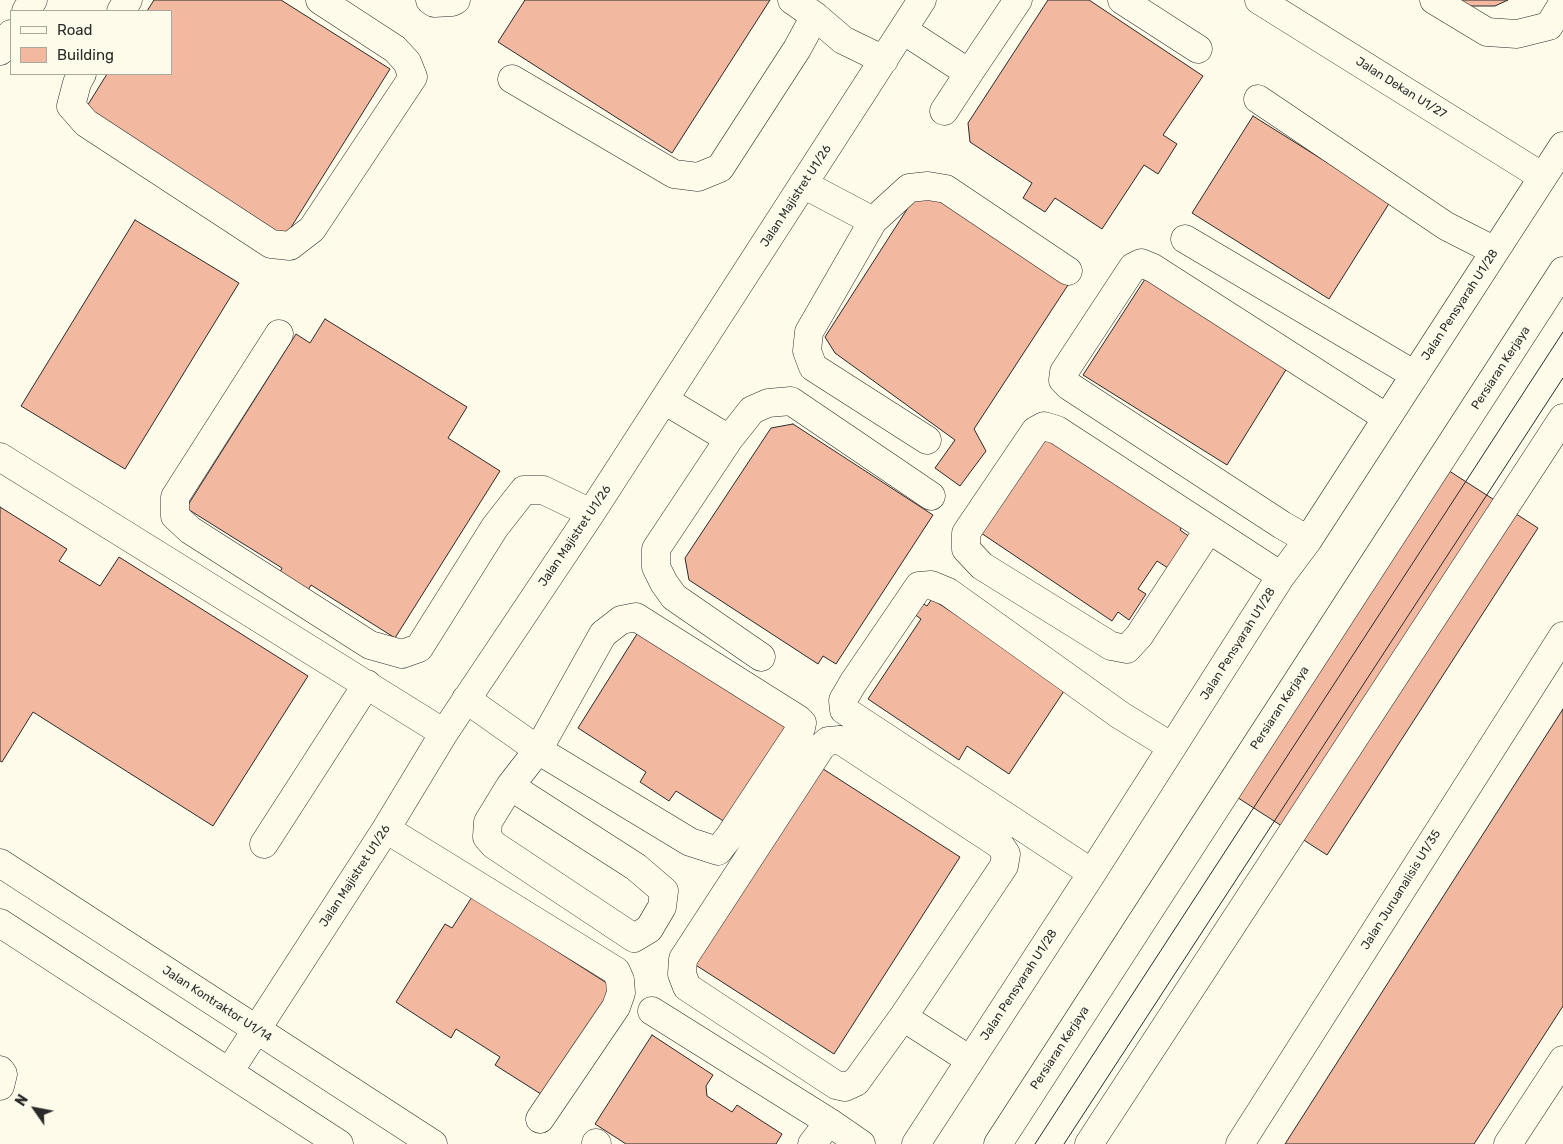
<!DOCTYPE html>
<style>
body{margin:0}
#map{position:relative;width:1563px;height:1144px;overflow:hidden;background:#fdfbea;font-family:Rubik,sans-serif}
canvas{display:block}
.legend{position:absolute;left:10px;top:10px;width:162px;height:65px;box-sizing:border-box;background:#fdfbea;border:1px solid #a9a89e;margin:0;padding:6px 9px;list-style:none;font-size:15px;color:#2b2b2b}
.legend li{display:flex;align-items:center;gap:10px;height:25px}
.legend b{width:25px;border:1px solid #a9a89e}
.north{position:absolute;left:10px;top:1084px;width:50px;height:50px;-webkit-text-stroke:4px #fdfbea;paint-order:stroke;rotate:303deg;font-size:14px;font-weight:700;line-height:20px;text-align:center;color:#2b2b2b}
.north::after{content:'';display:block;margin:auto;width:18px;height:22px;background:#2b2b2b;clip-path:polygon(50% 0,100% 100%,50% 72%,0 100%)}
</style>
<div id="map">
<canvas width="1563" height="1144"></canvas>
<ul class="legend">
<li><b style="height:6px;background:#fdfbea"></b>Road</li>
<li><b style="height:14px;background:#f2b8a0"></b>Building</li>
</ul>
<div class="north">N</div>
</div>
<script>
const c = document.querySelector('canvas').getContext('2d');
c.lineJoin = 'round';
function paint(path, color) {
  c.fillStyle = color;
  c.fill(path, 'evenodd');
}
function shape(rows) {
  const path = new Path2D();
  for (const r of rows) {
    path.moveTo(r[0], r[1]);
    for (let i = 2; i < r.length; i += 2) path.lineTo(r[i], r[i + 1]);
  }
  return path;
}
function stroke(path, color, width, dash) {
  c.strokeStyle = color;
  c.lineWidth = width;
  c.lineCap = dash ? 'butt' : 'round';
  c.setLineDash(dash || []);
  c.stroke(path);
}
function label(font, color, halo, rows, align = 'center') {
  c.font = font + ' Rubik,sans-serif';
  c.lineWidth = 4;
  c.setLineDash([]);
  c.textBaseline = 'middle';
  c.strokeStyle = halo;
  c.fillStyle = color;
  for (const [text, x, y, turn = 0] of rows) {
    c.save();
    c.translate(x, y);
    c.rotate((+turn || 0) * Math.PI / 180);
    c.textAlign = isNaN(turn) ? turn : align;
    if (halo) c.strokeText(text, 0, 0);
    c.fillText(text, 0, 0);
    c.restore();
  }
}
const building = shape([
 [154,0,281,0,390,69,285,237,84,111,107,74,171,74,171,11,147,11,154,0],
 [525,0,770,0,672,153,498,42,525,0],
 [1048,0,1089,0,1203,76,1163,135,1177,144,1158,174,1144,165,1102,229,1055,198,1045,212,1023,198,1032,183,970,142,968,123,1048,0],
 [1460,0,1508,0,1495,6,1469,6,1460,0],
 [1253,116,1390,202,1329,299,1192,213,1253,116],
 [929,194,1068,285,974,429,986,451,960,486,935,468,955,440,835,353,825,337,913,200,929,194],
 [135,220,239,283,125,469,21,406,135,220],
 [1147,276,1287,368,1227,465,1083,375,1147,276],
 [325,319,467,407,448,438,500,471,395,638,311,585,306,594,278,576,282,568,186,508,296,334,310,343,325,319],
 [793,424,933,515,836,664,823,656,818,664,689,580,685,558,771,428,793,424],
 [1046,430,1184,523,1180,530,1190,537,1168,568,1157,561,1138,589,1146,594,1129,620,1118,612,1112,621,978,531,1046,430],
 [1443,467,1538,528,1327,855,1232,794,1443,467],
 [0,507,67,549,59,561,100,586,119,557,308,676,213,826,33,712,2,762,0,761,0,507],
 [913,597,927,606,932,599,1066,688,1009,774,967,746,959,760,868,699,921,619,906,608,913,597],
 [642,626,798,726,733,827,676,791,669,801,640,782,646,772,578,728,642,626],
 [1563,709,1563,1006,1474,1144,1285,1144,1563,709],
 [817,765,960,857,834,1054,691,962,817,765],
 [472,897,613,987,544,1096,495,1065,500,1057,456,1029,451,1038,396,1002,445,924,452,928,472,897],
 [652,1035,713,1075,706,1086,707,1096,732,1112,737,1105,782,1134,776,1144,626,1144,595,1124,652,1035]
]);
paint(building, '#f2b8a0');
stroke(building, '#2b2b2b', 1);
const minor = shape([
 [430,0,434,3,452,2,456,0],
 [792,0,815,16],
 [1122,0,1198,49],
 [1259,0,1543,177],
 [1434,0,1487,32,1517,34,1549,26,1563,3],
 [26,11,33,0],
 [121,11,128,0],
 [903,30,969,73,1018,0],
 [0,51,11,34],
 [82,74,77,83,71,106,86,123,271,244,290,246,312,229,413,77,407,62,395,49,320,0],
 [512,79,674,174,698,177,720,168,797,49,815,16,843,40,884,60],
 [1258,99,1446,226,1495,251],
 [944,111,969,73],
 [803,184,873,221,909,188,928,186,946,189,1068,271],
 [873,221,809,332,807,351,813,367,927,440],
 [1185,239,1415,375],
 [279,334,175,497,175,516,190,530,370,645,402,654,419,648,495,527,524,490,543,490,591,513],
 [664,400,729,439],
 [0,457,444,733],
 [1209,529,1139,636,1127,649,1111,646,982,566,966,549,966,533,1035,431,1044,426,1057,430,1281,576],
 [1308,540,1282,525,1069,386,1063,380,1064,372,1133,267,1141,263,1153,268,1387,418],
 [761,657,674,597,664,583,656,567,656,549,729,439,752,410,768,403,791,401,931,496],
 [466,699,538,750,690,842,718,851,729,837,801,728,802,723,798,719,636,617,621,620,603,634,538,750,510,786,488,822,487,837,494,845,634,938,649,929,662,907,664,891,636,867,510,786],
 [840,740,1000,845,1006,854,1004,866,903,1017,856,1082,845,1087,836,1085,687,987,682,974,683,959,821,747,828,741,840,740],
 [386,829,616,971,620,980,621,993,616,1007,540,1119],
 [264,844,367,684],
 [0,863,433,1144],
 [1092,873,844,710,843,700,853,683,919,586,931,585,948,592,1120,715,1172,747],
 [0,923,339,1144],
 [652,1011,829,1122,861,1144],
 [903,1017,970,1060],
 [0,1070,3,1074,0,1086],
 [229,1072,386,829,444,733,591,513,922,0],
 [596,1143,597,1144],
 [812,1144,829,1122],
 [916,1144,1092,873,1281,576,1308,540,1563,146],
 [1240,1144,1563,636],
 [1508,1144,1563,1060]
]);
const major = shape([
 [998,1144,1563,271],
 [1089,1144,1563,418]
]);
stroke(minor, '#2b2b2b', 29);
stroke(major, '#2b2b2b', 29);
stroke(minor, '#fdfbea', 28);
stroke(major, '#fdfbea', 28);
stroke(shape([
 [1035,1144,1563,332],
 [1064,1144,1563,378]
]), '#2b2b2b', 1);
label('12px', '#2b2b2b', '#fdfbea', [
 ["Jalan Dekan U1/27",1401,88,32],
 ["Jalan Majistret U1/26",796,196,-57],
 ["Jalan Pensyarah U1/28",1460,305,-57],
 ["Persiaran Kerjaya",1501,368,-57],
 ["Jalan Majistret U1/26",575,536,-56],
 ["Jalan Pensyarah U1/28",1238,644,-58],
 ["Persiaran Kerjaya",1280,708,-57],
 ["Jalan Majistret U1/26",355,876,-57],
 ["Jalan Juruanalisis U1/35",1401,890,-58],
 ["Jalan Pensyarah U1/28",1019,985,-57],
 ["Jalan Kontraktor U1/14",217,1004,33],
 ["Persiaran Kerjaya",1060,1048,-57]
]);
</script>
